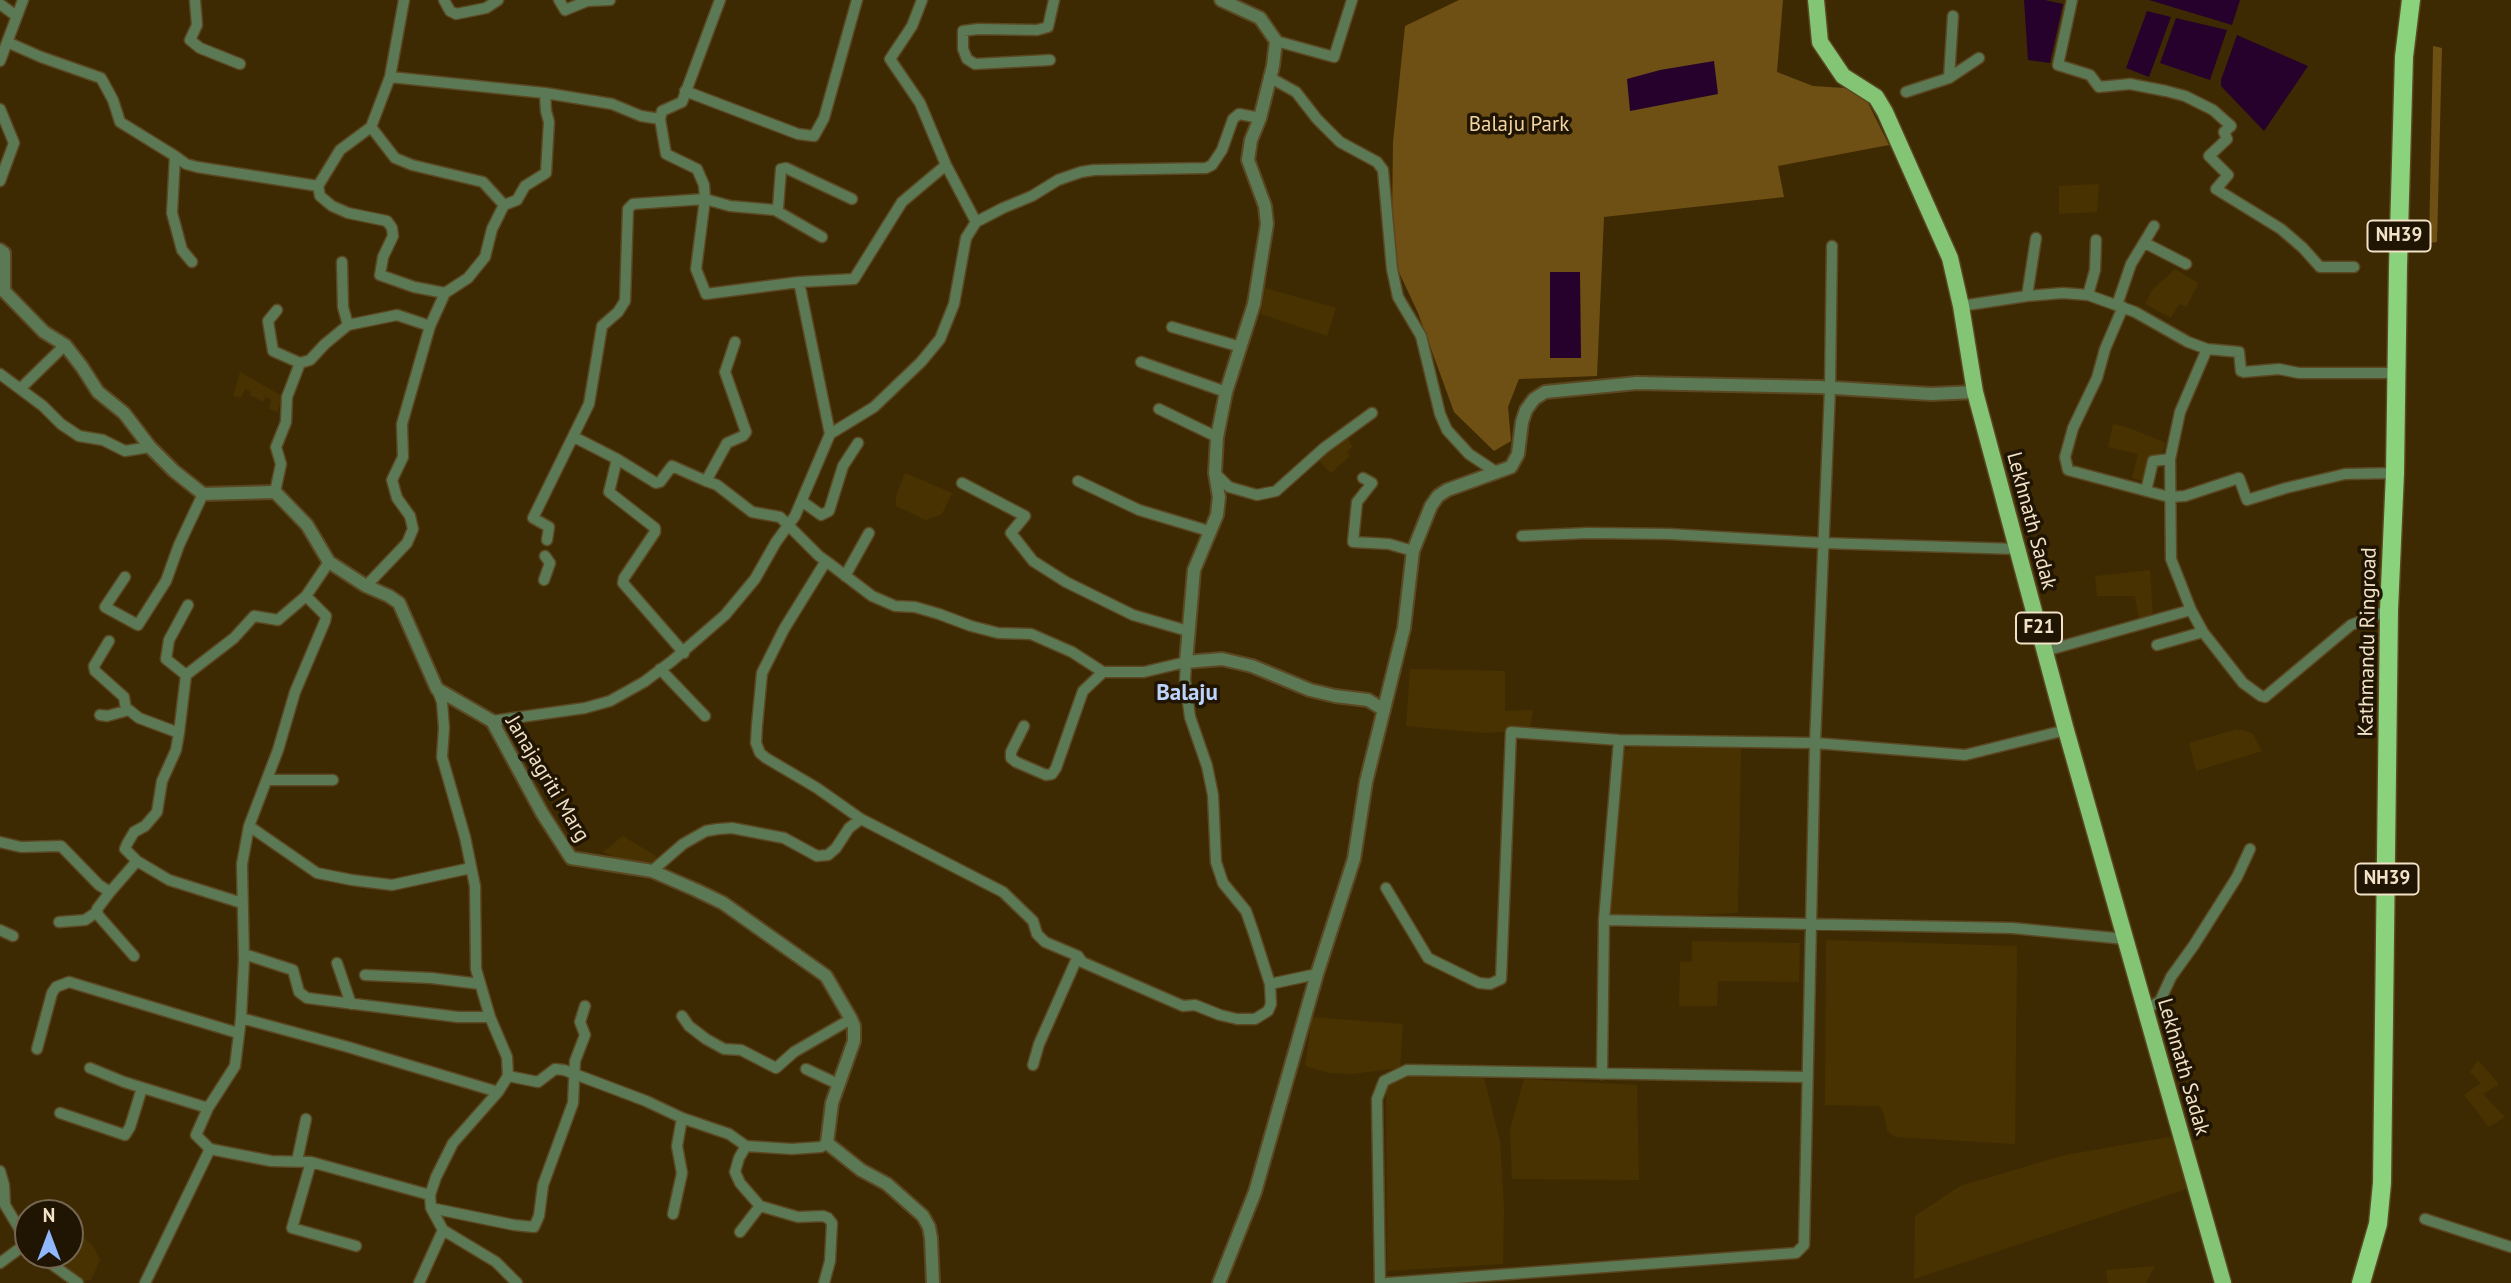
<!DOCTYPE html>
<style>
body{margin:0}
#map{position:relative;width:2511px;height:1283px;overflow:hidden;background:#3e2a02;font-family:"PT Sans",sans-serif}
canvas{display:block}
.north{position:absolute;left:14px;top:1199px;width:70px;height:70px;box-sizing:border-box;background:#201402;border:2px solid #746651;border-radius:50%;rotate:0deg;font-size:19px;font-weight:700;line-height:28px;text-align:center;color:#f1e2c8}
.north::after{content:'';display:block;margin:auto;width:24px;height:32px;background:#8fb8fd;clip-path:polygon(50% 0,100% 100%,50% 72%,0 100%)}
</style>
<div id="map">
<canvas width="2511" height="1283"></canvas>
<div class="north">N</div>
</div>
<script>
const c = document.querySelector('canvas').getContext('2d');
c.lineJoin = 'round';
function paint(path, color) {
  c.fillStyle = color;
  c.fill(path, 'evenodd');
}
function shape(rows) {
  const path = new Path2D();
  for (const r of rows) {
    path.moveTo(r[0], r[1]);
    for (let i = 2; i < r.length; i += 2) path.lineTo(r[i], r[i + 1]);
  }
  return path;
}
function stroke(path, color, width, dash) {
  c.strokeStyle = color;
  c.lineWidth = width;
  c.lineCap = dash ? 'butt' : 'round';
  c.setLineDash(dash || []);
  c.stroke(path);
}
function label(font, color, halo, rows, align = 'center') {
  c.font = font + ' "PT Sans",sans-serif';
  c.lineWidth = 7;
  c.setLineDash([]);
  c.textBaseline = 'middle';
  c.strokeStyle = halo;
  c.fillStyle = color;
  for (const [text, x, y, turn = 0] of rows) {
    c.save();
    c.translate(x, y);
    c.rotate((+turn || 0) * Math.PI / 180);
    c.textAlign = isNaN(turn) ? turn : align;
    if (halo) c.strokeText(text, 0, 0);
    c.fillText(text, 0, 0);
    c.restore();
  }
}
paint(shape([
 [2099,184,2097,212,2059,214,2059,186],
 [2175,269,2198,283,2187,307,2179,304,2171,318,2145,304,2153,289],
 [1265,288,1336,308,1327,336,1261,314],
 [240,372,282,396,278,412,269,409,271,400,266,397,263,402,250,395,251,392,245,389,241,398,233,396],
 [2113,424,2132,429,2166,443,2150,483,2132,478,2138,454,2108,447],
 [1347,436,1352,447,1347,452,1350,456,1331,473,1318,460,1324,452],
 [905,473,952,493,942,514,926,520,896,506,896,496],
 [2150,570,2153,618,2139,620,2135,596,2097,596,2095,576],
 [1410,669,1505,671,1505,711,1533,710,1530,730,1484,733,1406,726],
 [2237,729,2252,733,2262,751,2196,771,2189,743],
 [1643,744,1741,747,1738,913,1609,919,1620,751],
 [623,836,656,856,655,866,620,860,603,852],
 [1826,940,2017,946,2015,1144,1895,1137,1887,1131,1884,1113,1879,1106,1825,1105],
 [1692,941,1800,943,1799,982,1718,981,1717,1006,1679,1006,1680,962,1692,962],
 [1312,1017,1403,1024,1400,1068,1352,1074,1330,1073,1305,1066],
 [2478,1060,2499,1084,2483,1094,2505,1117,2489,1127,2464,1095,2481,1083,2470,1072],
 [1411,1073,1484,1077,1500,1142,1504,1206,1503,1264,1387,1271,1386,1087],
 [1524,1079,1637,1085,1639,1180,1512,1179,1510,1130],
 [2181,1135,2195,1186,1914,1279,1915,1216,1960,1186,2065,1155],
 [70,1228,92,1244,100,1260,91,1280,81,1281,52,1255,70,1255],
 [2155,1266,2146,1283,2108,1283,2106,1270]
]), '#493201');
paint(shape([
 [1459,0,1783,0,1777,72,1813,86,1861,89,1889,145,1778,166,1784,197,1604,217,1597,376,1519,379,1508,407,1511,441,1494,451,1454,412,1418,313,1398,270,1392,225,1393,142,1405,26],
 [2433,46,2442,48,2437,242,2429,243]
]), '#6e5015');
paint(shape([
 [2024,0,2045,0,2063,4,2050,63,2028,60],
 [2149,0,2240,0,2232,25],
 [2147,11,2171,17,2149,77,2126,68],
 [2176,18,2227,30,2210,80,2160,63],
 [2237,35,2308,66,2264,131,2221,86,2221,80],
 [1714,61,1718,94,1630,111,1627,79,1660,70],
 [1550,272,1580,272,1581,358,1550,358]
]), '#25012c');
const minor = shape([
 [195,0,197,25,190,40,200,48,240,64],
 [404,0,390,77,371,127,340,150,318,186,320,196,332,206,348,213,387,221,392,228,393,236,383,257,380,275,414,287,445,293],
 [444,0,450,11,456,14,486,8,498,0],
 [559,0,565,10,587,1,610,0],
 [720,0,682,102,662,111,660,119,666,154,697,169,704,185,705,199,696,269,706,294,799,282,854,279,902,202,946,165],
 [922,0,912,26,890,59,920,103,946,165,976,222],
 [2072,0,2058,65,2090,75,2099,87,2130,84,2166,91,2185,96,2213,110,2231,126,2224,132,2227,139,2209,156,2228,175,2216,189,2281,229,2303,248,2320,267,2354,267],
 [0,4,15,15],
 [1276,41,1334,57,1352,0],
 [7,42,41,57,101,78,113,100,120,122,175,156,172,213,182,250,192,262],
 [1050,60,975,64,967,59,963,49,963,31,978,29,1037,30,1048,27,1054,0],
 [0,61,23,0],
 [390,77,545,93,612,104,641,116,660,119],
 [1269,77,1296,92,1317,119,1340,142,1377,162,1383,170,1392,269,1398,297,1421,336,1440,414,1447,430,1469,454,1496,472],
 [1949,78,1979,58],
 [685,91,798,134,814,136,824,118,857,0],
 [1906,92,1949,78,1953,16],
 [0,109,14,143,0,181],
 [371,127,395,158,412,165,483,182,504,205],
 [175,156,186,164,197,167,318,186],
 [775,210,822,237],
 [2145,243,2186,264],
 [342,262,343,307,348,325],
 [799,282,830,434],
 [2088,295,2135,312,2188,342,2207,349,2239,352,2241,371,2244,372,2279,369,2299,373,2396,373],
 [2027,296,2063,293,2088,295,2095,270,2096,240],
 [2117,305,2131,264,2154,226],
 [1961,306,2027,296,2036,238],
 [2123,307,2105,349,2097,378,2073,428,2065,457,2068,470,2169,497,2185,496,2239,478,2247,500,2286,488,2345,474,2395,473],
 [1172,327,1241,347],
 [735,342,725,372,746,432,743,436,727,443,706,481,717,485,752,512,780,517,819,556,826,561,872,596,895,606,915,607,939,614,971,626,998,633,1031,634,1072,652,1103,672,1144,672,1186,662,1185,680,1190,717,1207,766,1213,795,1216,862,1223,883,1246,911,1254,934,1270,984,1271,1004,1268,1011,1255,1019,1237,1019,1220,1015,1195,1005,1183,1006,1082,962,1078,956,1045,942,1037,934,1033,921,1003,892,861,819,817,788,766,758,760,753,756,743,757,725,762,673,784,629,826,561],
 [1141,362,1226,392],
 [300,363,310,360,325,344,348,325,397,315,430,326],
 [0,374,43,406,61,424,79,436,103,440,125,451,150,447],
 [20,389,65,345],
 [1159,409,1217,437],
 [574,437,617,459,609,492,655,528,655,532,624,578,623,583,684,653],
 [617,459,656,483,660,482,672,466,706,481],
 [2170,459,2171,559,2191,610,2203,632,2243,683,2261,696,2265,697,2351,625,2389,610],
 [1215,473,1229,487,1257,495,1276,491,1324,448,1372,413],
 [1363,478,1372,483,1357,502,1353,542,1389,544,1413,551],
 [1078,481,1139,510,1209,531],
 [962,483,1025,516,1011,533,1033,561,1066,582,1133,615,1188,631],
 [2146,491,2153,461,2170,459,2180,412,2207,349],
 [275,492,281,464,276,447,286,422,287,397,300,363,273,351,268,321,277,310],
 [803,502,821,515,829,511,843,466,858,443],
 [1522,536,1588,533,1669,534,1822,543,2017,549],
 [547,540,549,527,533,518,589,404,602,326,618,312,625,301,628,209,633,204,705,199,730,206,775,210,778,208,781,169,786,168,852,199],
 [845,576,869,533],
 [125,577,105,607,138,625,166,581,179,545,203,494],
 [544,580,550,563,545,556],
 [366,586,407,543,413,529,410,516,397,498,392,480,403,457,402,424,430,326,445,293,468,278,485,257,492,229,504,205,517,200,525,186,546,173,549,122,546,111,545,93],
 [306,596,326,616,325,621,295,692,278,750,249,826,242,864,244,960,241,1018,235,1066,208,1108,196,1135,210,1149,271,1161,311,1162,430,1195],
 [109,641,94,666,95,671,124,697,126,710],
 [2157,645,2203,632],
 [2045,651,2191,610],
 [660,669,705,716],
 [186,675,166,659,169,640,188,605],
 [437,689,442,702,444,728,442,757,465,837,475,886,476,969,490,1017,507,1057,508,1076,498,1092,453,1143,436,1177,430,1195,431,1208,443,1230,496,1262,517,1283],
 [100,715,107,716,129,710,139,718,179,733],
 [492,721,585,708,610,701,644,682,672,661,725,615,755,579,776,542,795,516,830,434,874,407,921,362,940,339,954,304,966,238,976,222,1003,208,1032,196,1058,180,1081,172,1094,170,1206,168,1212,165,1222,150,1233,119,1239,114,1260,118],
 [1024,726,1011,752,1011,758,1016,762,1046,775,1052,774,1056,768,1083,691,1103,672],
 [267,780,333,780],
 [249,826,317,873,352,880,392,885,471,868],
 [0,842,21,847,61,846,99,885,110,892,137,861,169,880,242,903],
 [137,861,125,849,127,844,134,832,145,826,157,812,162,781,176,750,179,733,186,675,234,638,254,616,278,620,306,596,329,562],
 [652,871,683,844,706,831,718,829,732,828,784,838,817,856,828,855,836,848,849,828,861,819],
 [1386,888,1428,958,1479,983,1490,984,1501,979,1511,732,1619,740,1815,743,1965,755,2066,730],
 [110,892,97,909,98,915,134,956],
 [1604,920,2012,928,2125,939],
 [59,922,85,920,97,912],
 [0,930,13,936],
 [244,954,293,970,299,992,307,998,458,1017,490,1017],
 [337,963,351,1004],
 [365,975,431,978,480,984],
 [1270,984,1317,974],
 [2146,1009,2160,1001,2171,977,2194,945,2237,877,2250,849],
 [682,1016,689,1026,706,1039,724,1049,741,1050,776,1068,794,1052,851,1019],
 [241,1018,348,1047,498,1092],
 [37,1049,52,993,56,987,69,982,238,1033],
 [1033,1065,1039,1044,1078,956],
 [90,1068,124,1082,208,1108],
 [806,1069,838,1084],
 [1602,1074,1604,920,1619,740],
 [508,1076,538,1082,555,1069,564,1070,646,1101,682,1118,729,1134,746,1146,792,1149,821,1147,827,1143],
 [60,1113,125,1135,130,1127,142,1088],
 [297,1161,306,1119],
 [311,1162,292,1228,356,1246],
 [0,1171,4,1185,5,1205,28,1243],
 [760,1206,798,1217,823,1216,828,1218,832,1223,830,1261,824,1283],
 [431,1208,514,1225,534,1227,539,1216,543,1185,573,1103,575,1061,585,1035,580,1022,585,1006],
 [673,1214,682,1173,677,1146,682,1118],
 [2425,1219,2511,1247],
 [740,1232,760,1206,740,1183,735,1172,739,1158,746,1146],
 [39,1255,78,1283],
 [0,1263,27,1243],
 [145,1283,210,1149],
 [419,1283,443,1230],
 [1380,1283,1377,1099,1384,1081,1407,1070,1807,1077],
 [1387,1283,1796,1253,1804,1245,1815,743,1830,389,1832,246]
]);
const tertiary = shape([
 [1221,0,1260,18,1276,41,1273,66,1260,118,1251,140,1248,160,1265,206,1267,224,1254,304,1226,392,1217,437,1215,473,1219,497,1217,515,1194,570,1186,662,1222,659,1252,666,1310,690,1335,696,1368,700,1384,710],
 [0,250,4,253,4,291,44,332,65,345,82,367,98,392,124,413,150,447,174,471,203,494,275,492,307,525,329,562,366,586,389,596,399,603,437,689,492,721,542,813,571,858,652,871,696,890,723,903,826,976,851,1019,854,1026,854,1041,832,1103,827,1143,861,1170,887,1184,923,1216,929,1227,931,1238,933,1283],
 [1219,1283,1255,1192,1317,974,1354,859,1366,782,1404,628,1413,551,1431,506,1438,496,1447,490,1511,467,1518,454,1522,422,1526,410,1534,399,1545,392,1637,383,1819,387,1931,394,1975,392]
]);
const primary = shape([
 [1816,0,1820,42,1843,76,1876,97,1885,112,1950,258,1961,306,1975,392,2066,730,2223,1283]
]);
const trunk = shape([
 [2361,1283,2378,1224,2382,1183,2389,610,2395,473,2398,267,2404,57,2411,0]
]);
stroke(minor, '#5b4722', 13);
stroke(tertiary, '#5b4722', 16);
stroke(primary, '#5b4722', 19);
stroke(trunk, '#5b4722', 21);
stroke(minor, '#5a7954', 10);
stroke(tertiary, '#5a7954', 12);
stroke(primary, '#83c475', 16);
stroke(trunk, '#8ad27b', 18);
for (const [x, y, w] of [
 [2399,236,63],
 [2039,628,46],
 [2387,879,63]
]) {
  const box = new Path2D();
  box.roundRect(x - w / 2, y - 15.5, w, 31, 5);
  c.fillStyle = '#201402';
  c.fill(box);
  stroke(box, '#f1e2c8', 2);
}
label('bold 19px', '#f1e2c8', null, [
 ["NH39",2399,236],
 ["F21",2039,628],
 ["NH39",2387,879]
]);
label('21px', '#f3d5a4', '#201402', [
 ["Balaju Park",1519,125]
]);
label('21px', '#f1e2c8', '#201402', [
 ["Lekhnath Sadak",2031,521,75],
 ["Kathmandu Ringroad",2368,642,-89],
 ["Janajagriti Marg",547,779,59],
 ["Lekhnath Sadak",2183,1067,74]
]);
label('bold 23px', '#bdd5fc', '#201402', [
 ["Balaju",1187,693]
]);
</script>
